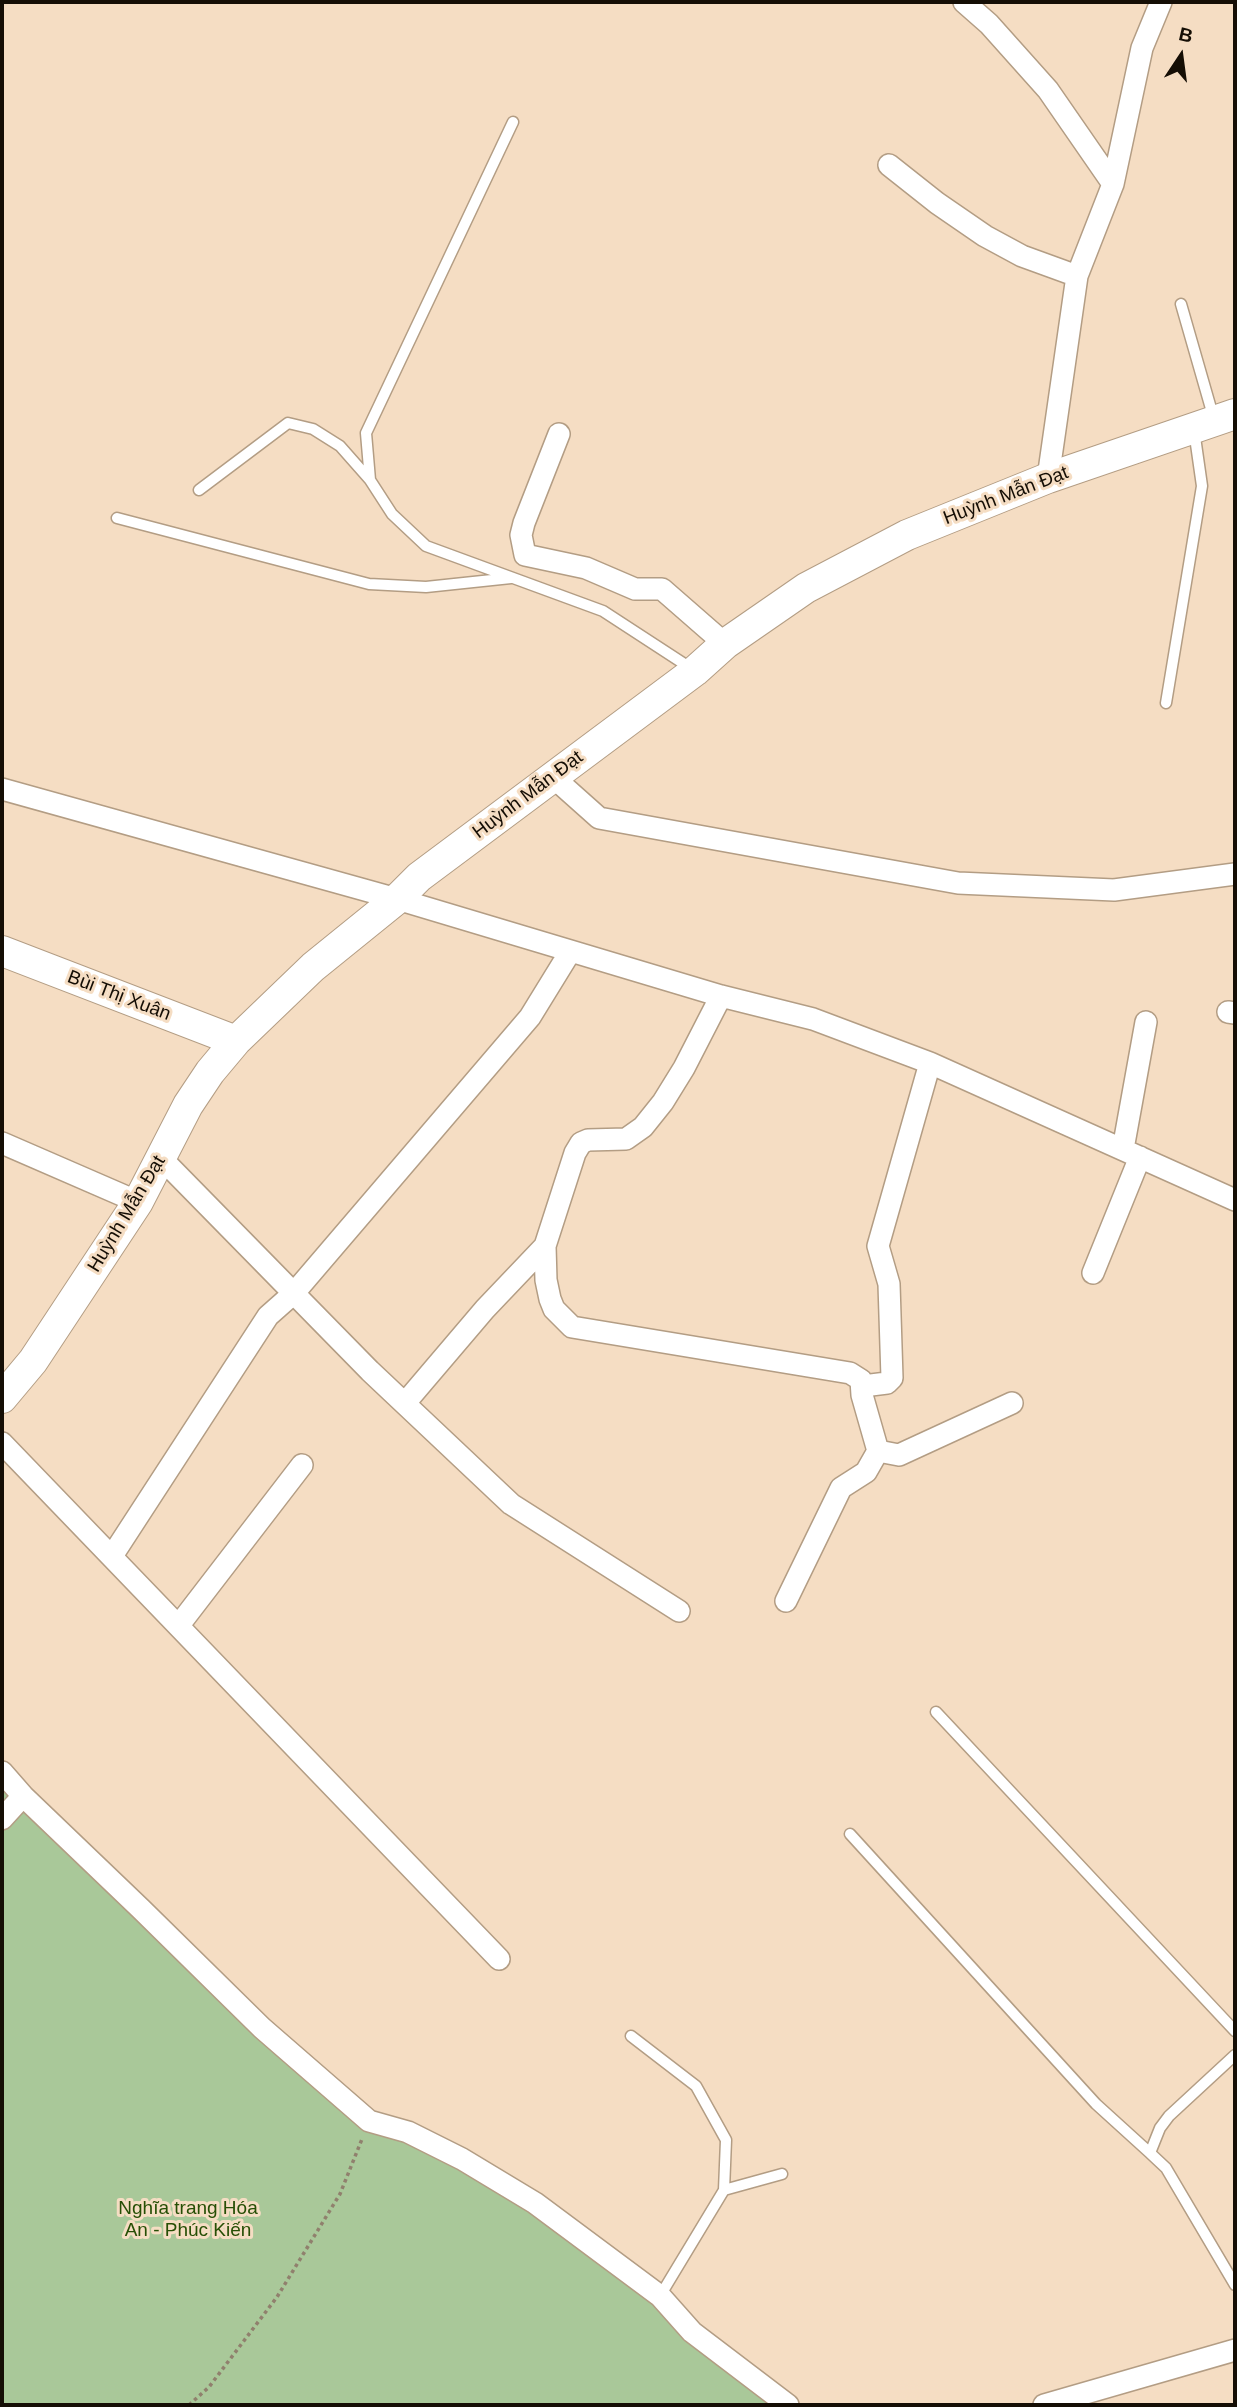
<!DOCTYPE html>
<meta charset="utf-8">
<style>
body{margin:0}
#map{position:relative;width:1237px;height:2407px;overflow:hidden;background:#f5ddc3;font-family:Helvetica,sans-serif}
canvas{display:block}
.frame{position:absolute;inset:0;border:4px solid #150e05;pointer-events:none}
.north{position:absolute;left:1146px;top:21px;width:70px;height:70px;-webkit-text-stroke:5px #f5ddc3;paint-order:stroke;rotate:13deg;font-size:19px;font-weight:700;line-height:28px;text-align:center;color:#150e05}
.north::after{content:'';display:block;margin:auto;width:24px;height:32px;background:#150e05;clip-path:polygon(50% 0,100% 100%,50% 72%,0 100%)}
</style>
<div id="map">
<canvas width="1237" height="2407"></canvas>
<div class="frame"></div>
<div class="north">B</div>
</div>
<script>
const c = document.querySelector('canvas').getContext('2d');
c.lineJoin = 'round';
function paint(path, color) {
  c.fillStyle = color;
  c.fill(path, 'evenodd');
}
function shape(rows) {
  const path = new Path2D();
  for (const r of rows) {
    path.moveTo(r[0], r[1]);
    for (let i = 2; i < r.length; i += 2) path.lineTo(r[i], r[i + 1]);
  }
  return path;
}
function stroke(path, color, width, dash) {
  c.strokeStyle = color;
  c.lineWidth = width;
  c.lineCap = dash ? 'butt' : 'round';
  c.setLineDash(dash || []);
  c.stroke(path);
}
function label(font, color, halo, rows, align = 'center') {
  c.font = font + ' Helvetica,sans-serif';
  c.lineWidth = 6;
  c.setLineDash([]);
  c.textBaseline = 'middle';
  c.strokeStyle = halo;
  c.fillStyle = color;
  for (const [text, x, y, turn = 0] of rows) {
    c.save();
    c.translate(x, y);
    c.rotate((+turn || 0) * Math.PI / 180);
    c.textAlign = isNaN(turn) ? turn : align;
    if (halo) c.strokeText(text, 0, 0);
    c.fillText(text, 0, 0);
    c.restore();
  }
}
paint(shape([
 [2,1783,152,1929,405,2138,529,2207,653,2300,776,2405,2,2405]
]), '#a9c899');
const service = shape([
 [1181,304,1214,419],
 [370,480,366,433,513,122],
 [199,490,288,423,313,429,340,446,370,480,392,514,426,546,603,611,692,669],
 [117,518,369,584,426,587,511,578],
 [1166,703,1202,486,1194,430],
 [936,1712,1235,2031],
 [850,1834,1096,2104,1150,2153],
 [631,2036,696,2086,726,2140,724,2190,660,2296],
 [1235,2055,1169,2116,1160,2128,1150,2153,1166,2168,1235,2285],
 [724,2190,782,2174]
]);
const minor = shape([
 [964,2,989,24,1048,90,1113,184],
 [889,165,937,203,985,236,1022,256,1077,276],
 [559,434,524,523,521,535,525,555,586,568,635,589,662,589,725,644],
 [1048,478,1077,276,1113,184,1142,48,1161,2],
 [553,777,599,818,958,883,1114,890,1235,874],
 [2,789,397,899,721,996,813,1019,930,1063,1235,1200],
 [721,996,684,1068,663,1102,643,1127,626,1139,588,1140,581,1143,575,1153,545,1246,546,1280,550,1299,554,1309,572,1327,850,1373,861,1380,862,1395,878,1451,899,1455,1012,1403],
 [1228,1012,1235,1013],
 [2,1143,138,1202],
 [1123,1149,1146,1022],
 [162,1159,370,1371,511,1504,679,1611],
 [1093,1273,1140,1157],
 [863,1386,887,1383,892,1378,889,1284,878,1246,930,1063],
 [405,1403,485,1309,545,1246],
 [2,1443,499,1959],
 [112,1556,268,1316,294,1293,530,1017,570,952],
 [786,1601,841,1488,866,1472,878,1451],
 [179,1625,302,1465],
 [2,1772,23,1796,141,1909,262,2028,369,2121,408,2132,462,2159,535,2203,660,2296,692,2332,788,2405],
 [2,1819,23,1796],
 [1044,2405,1235,2350]
]);
const secondary = shape([
 [2,951,236,1041],
 [2,1398,33,1361,138,1202,188,1105,210,1072,236,1041,313,967,397,899,419,877,695,671,725,644,806,588,907,535,1048,478,1235,414]
]);
stroke(service, '#b39d84', 13);
stroke(minor, '#b39d84', 24);
stroke(secondary, '#b39d84', 32);
stroke(shape([
 [189,2405,209,2387,277,2297,340,2194,362,2139]
]), '#90806d', 3.5, [3.5, 3.5]);
stroke(service, '#fff', 10);
stroke(minor, '#fff', 21);
stroke(secondary, '#fff', 30);
label('19px', '#150e05', '#f5ddc3', [
 ["Huỳnh Mẫn Đạt",1006,496,-21],
 ["Huỳnh Mẫn Đạt",528,795,-37],
 ["Bùi Thị Xuân",119,996,21],
 ["Huỳnh Mẫn Đạt",127,1214,-59]
]);
label('19px', '#264f05', '#f5ddc3', [
 ["Nghĩa trang Hóa",188,2209],
 ["An - Phúc Kiến",188,2231]
]);
</script>
